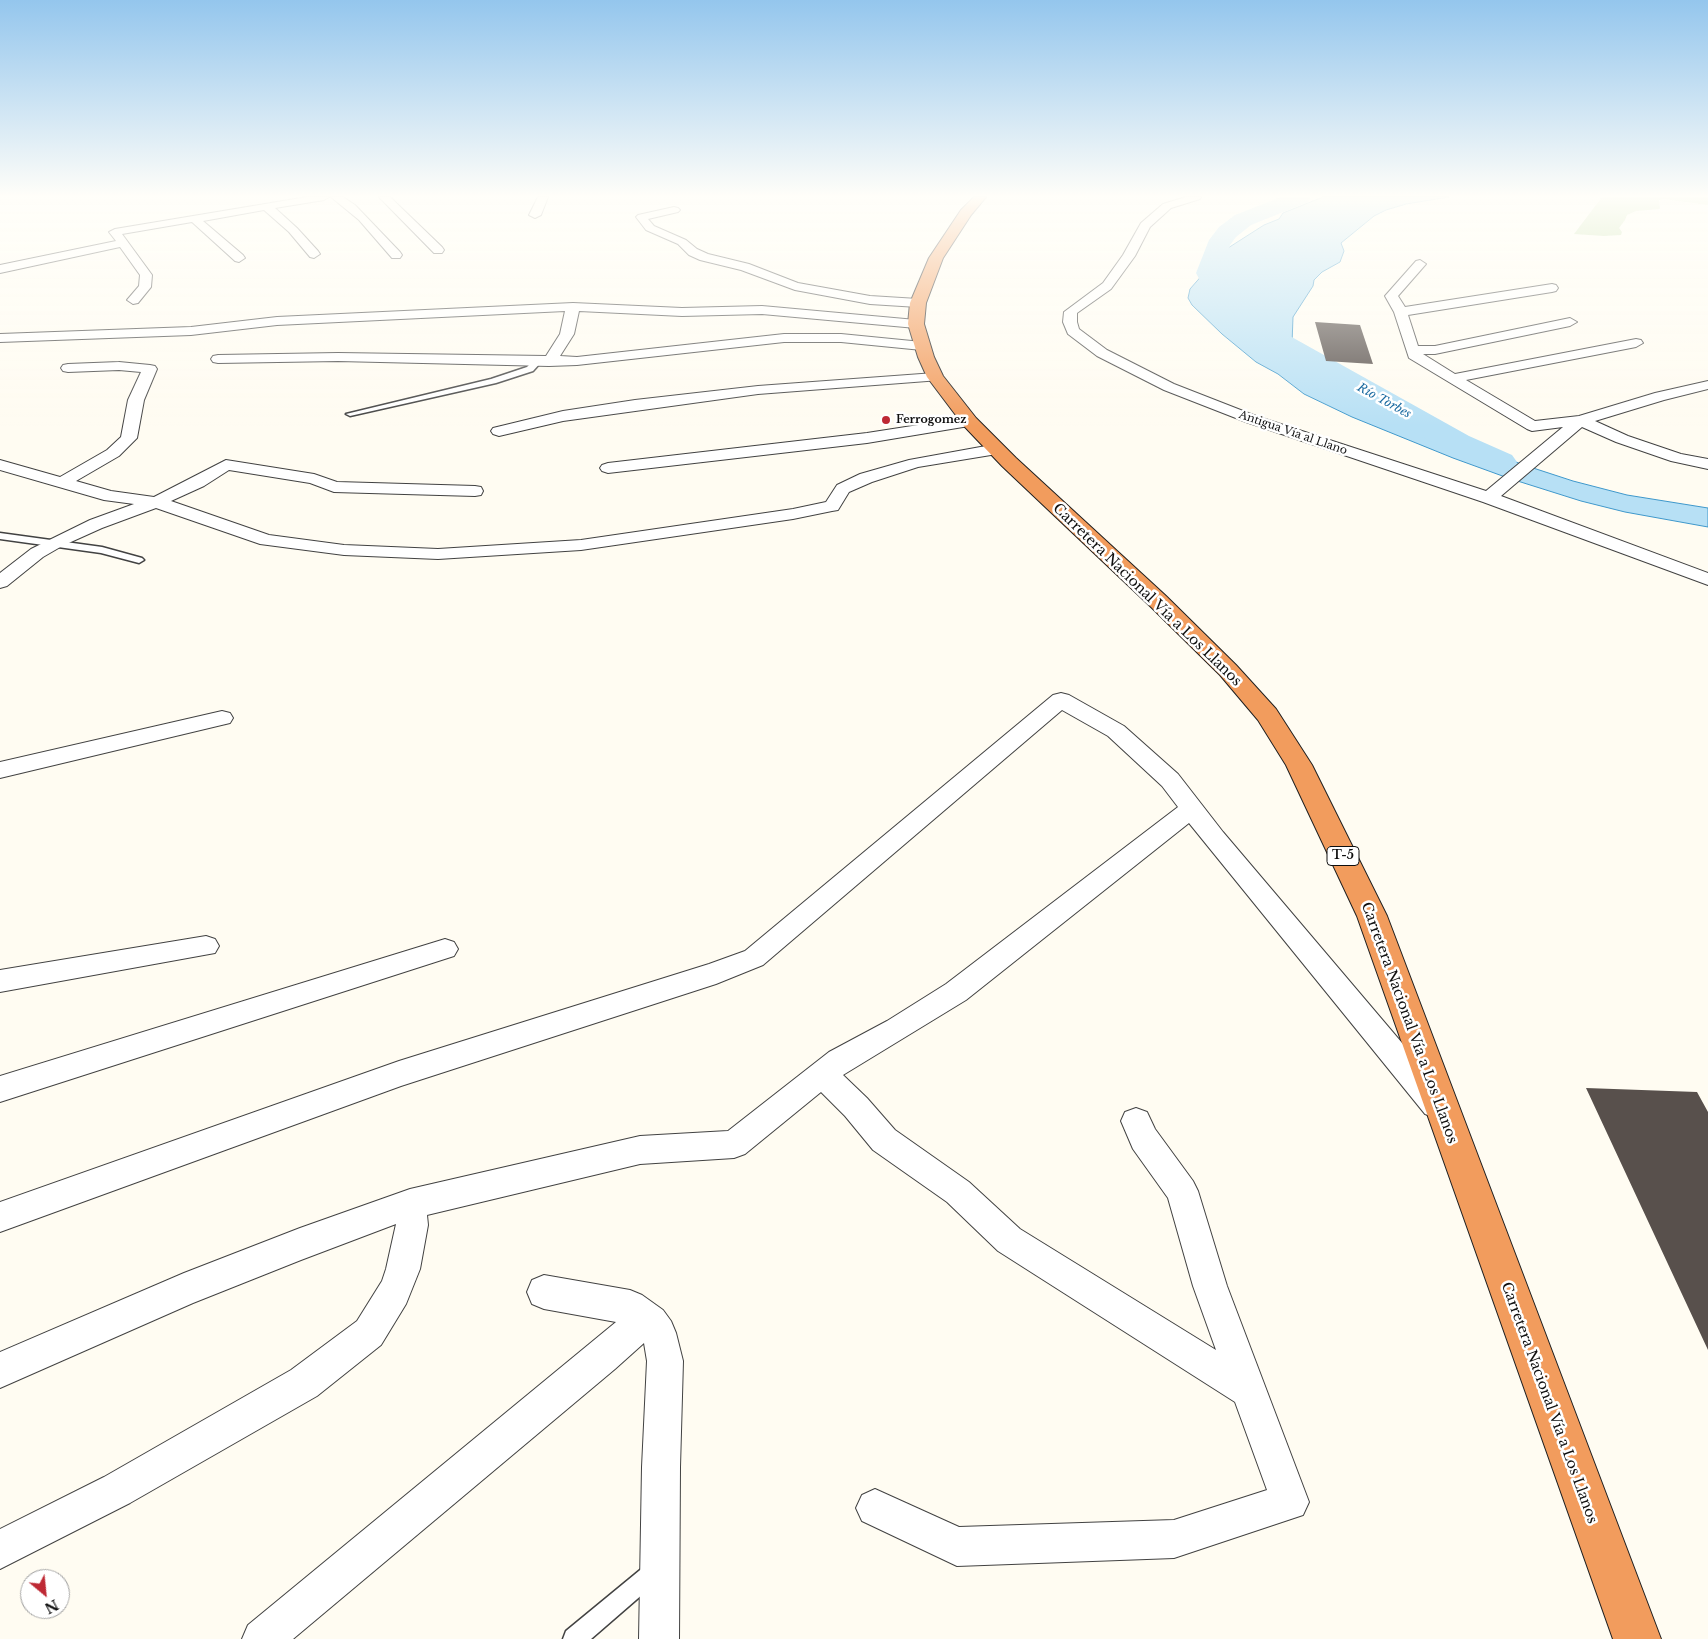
<!DOCTYPE html>
<meta charset="utf-8">
<style>
body{margin:0}
#map{position:relative;width:1708px;height:1639px;overflow:hidden;background:#fffcf2;font-family:"Libre Baskerville",serif}
canvas{display:block}
.north{position:absolute;left:20px;top:1569px;width:50px;height:50px;box-sizing:border-box;background:#fff;border:1px solid #9f9f9f;border-radius:50%;rotate:152deg;font-size:14px;font-weight:700;line-height:20px;text-align:center;color:#0f0f0f}
.north::after{content:'';display:block;margin:auto;width:18px;height:22px;background:#be2934;clip-path:polygon(50% 0,100% 100%,50% 72%,0 100%)}
</style>
<div id="map">
<canvas width="1708" height="1639"></canvas>
<div class="north">N</div>
</div>
<script>
const c = document.querySelector('canvas').getContext('2d');
c.lineJoin = 'round';
function paint(path, color) {
  c.fillStyle = color;
  c.fill(path, 'evenodd');
}
function shape(rows) {
  const path = new Path2D();
  for (const r of rows) {
    path.moveTo(r[0], r[1]);
    for (let i = 2; i < r.length; i += 2) path.lineTo(r[i], r[i + 1]);
  }
  return path;
}
function stroke(path, color, width, dash) {
  c.strokeStyle = color;
  c.lineWidth = width;
  c.lineCap = dash ? 'butt' : 'round';
  c.setLineDash(dash || []);
  c.stroke(path);
}
function label(font, color, halo, rows, align = 'center') {
  c.font = font + ' "Libre Baskerville",serif';
  c.lineWidth = 5;
  c.setLineDash([]);
  c.textBaseline = 'middle';
  c.strokeStyle = halo;
  c.fillStyle = color;
  for (const [text, x, y, turn = 0] of rows) {
    c.save();
    c.translate(x, y);
    c.rotate((+turn || 0) * Math.PI / 180);
    c.textAlign = isNaN(turn) ? turn : align;
    if (halo) c.strokeText(text, 0, 0);
    c.fillText(text, 0, 0);
    c.restore();
  }
}
paint(shape([
 [1602,197,1708,197,1708,205,1664,199,1659,200,1660,209,1636,211,1627,215,1625,220,1619,228,1622,232,1621,235,1604,236,1574,234]
]), '#b9da9b');
const water = shape([
 [1323,197,1449,197,1406,204,1386,210,1374,216,1341,243,1344,251,1340,262,1322,272,1314,280,1313,286,1293,317,1292,344,1316,371,1345,389,1408,420,1472,446,1524,465,1573,481,1627,495,1708,508,1708,527,1625,512,1581,501,1508,478,1453,458,1352,417,1304,394,1278,374,1256,362,1222,334,1192,305,1188,298,1190,289,1204,273,1223,257,1228,248,1264,225,1279,219,1283,213,1323,197]
]);
paint(water, '#b7e0f5');
stroke(water, '#3f98cb', 1);
paint(shape([
 [1281,197,1311,197,1308,202,1251,225,1236,237,1230,245,1222,273,1230,289,1272,326,1469,436,1512,455,1517,462,1512,469,1500,472,1488,469,1445,450,1252,338,1210,299,1196,273,1209,240,1219,227,1235,215,1281,197]
]), '#b7e0f5');
paint(shape([
 [1315,322,1360,325,1373,364,1326,361],
 [1586,1088,1697,1092,1708,1112,1708,1350]
]), '#58504c');
const lane = shape([
 [535,359,542,361,533,371,496,383,350,416,346,414,491,379,527,367,535,359],
 [0,533,102,547,142,558,144,560,139,563,101,553,0,539,0,533],
 [652,1563,659,1566,662,1573,659,1580,591,1639,563,1639,566,1631,645,1566,652,1563]
]);
const street = shape([
 [307,197,329,197,324,200,275,208,297,228,318,251,320,254,314,258,310,257,289,232,264,210,203,221,243,255,245,258,239,262,235,261,192,222,122,234,152,275,151,287,138,303,133,304,127,300,139,286,140,275,120,247,0,273,0,265,116,241,109,232,115,229,307,197],
 [331,197,343,197,355,205,400,252,402,255,400,258,392,258,359,220,331,197],
 [379,197,390,197,442,247,444,250,442,253,434,253,379,197],
 [538,197,548,197,541,215,535,218,529,215,538,197],
 [1186,197,1201,197,1200,199,1171,208,1150,227,1135,256,1111,289,1077,313,1077,322,1079,329,1107,350,1174,384,1256,416,1486,491,1563,427,1532,431,1527,429,1409,358,1394,312,1385,296,1416,261,1420,260,1426,264,1398,296,1405,307,1552,284,1556,285,1558,288,1556,291,1552,292,1408,315,1418,346,1435,346,1570,318,1577,322,1570,326,1435,354,1423,354,1455,374,1636,339,1641,340,1643,343,1636,347,1466,380,1535,421,1579,416,1655,393,1708,381,1708,389,1664,400,1595,421,1628,436,1681,454,1708,459,1708,469,1671,461,1616,442,1582,427,1501,496,1708,573,1708,585,1483,502,1246,422,1164,390,1097,356,1068,334,1063,322,1064,312,1103,283,1123,255,1141,223,1163,204,1186,197],
 [674,207,678,208,680,210,678,212,648,219,654,226,686,240,697,249,708,254,749,264,798,283,870,296,918,299,924,303,918,307,870,304,795,290,741,270,700,260,689,255,678,244,646,230,636,217,638,215,674,207],
 [573,303,682,308,762,306,916,320,923,324,916,328,762,314,682,316,579,311,574,334,560,356,577,357,784,334,841,334,922,342,929,346,922,350,841,342,784,342,577,365,549,366,338,361,218,363,213,362,211,359,213,356,218,355,338,353,546,356,560,334,565,311,277,325,191,335,0,342,0,334,191,327,277,317,573,303],
 [119,362,150,365,155,366,157,369,144,400,137,438,119,456,76,481,111,491,154,497,226,460,314,474,337,482,475,486,481,487,483,491,481,495,475,496,334,492,310,483,229,470,204,486,171,501,269,535,344,545,438,549,581,540,793,509,826,502,837,485,860,474,909,460,997,444,1003,446,1005,449,1003,452,997,454,918,467,872,482,849,492,838,510,832,511,793,519,581,550,438,559,344,555,260,544,156,508,102,528,62,546,43,557,7,586,0,588,0,573,31,549,90,520,134,504,104,500,0,470,0,460,60,477,107,450,121,437,128,400,141,372,119,370,68,372,63,371,61,368,63,365,68,364,119,362],
 [935,373,940,374,942,377,940,380,758,394,563,421,499,436,493,434,491,431,493,428,563,411,635,400,758,386,935,373],
 [970,417,975,419,978,422,975,425,867,443,608,473,602,471,600,468,602,465,608,463,867,433,970,417],
 [1061,693,1069,695,1124,726,1178,774,1223,832,1447,1096,1451,1105,1447,1114,1436,1118,1425,1114,1189,823,966,1000,843,1075,867,1098,895,1130,969,1182,1020,1229,1216,1350,1193,1286,1168,1198,1133,1149,1121,1121,1125,1112,1136,1108,1147,1112,1155,1129,1193,1181,1198,1191,1227,1286,1309,1502,1303,1515,1174,1558,957,1566,862,1521,856,1508,862,1495,875,1489,959,1527,1174,1520,1267,1490,1235,1402,998,1251,947,1202,873,1150,845,1116,821,1092,745,1154,734,1158,640,1164,427,1215,428,1225,420,1269,406,1304,381,1345,317,1396,130,1503,0,1569,0,1529,104,1477,291,1370,357,1321,382,1281,386,1269,396,1224,301,1260,193,1303,0,1388,0,1352,184,1273,300,1228,410,1189,640,1136,728,1131,829,1052,887,1021,946,984,1178,807,1162,786,1108,736,1062,710,763,965,716,984,401,1086,0,1232,0,1202,399,1061,709,964,745,951,1053,695,1061,693],
 [222,711,230,713,233,718,230,723,0,778,0,762,222,711],
 [206,936,215,939,219,946,215,953,0,992,0,970,206,936],
 [445,939,454,942,458,949,454,956,0,1102,0,1076,445,939],
 [544,1275,630,1290,642,1295,663,1310,671,1321,676,1333,683,1361,680,1467,679,1639,639,1639,642,1467,647,1361,644,1343,615,1369,293,1639,242,1639,248,1625,616,1322,544,1309,532,1304,527,1292,532,1280,544,1275]
]);
const highway = shape([
 [974,197,986,197,971,215,943,258,926,303,924,324,934,357,943,376,976,418,1016,458,1166,596,1236,665,1276,709,1312,765,1387,916,1661,1639,1613,1639,1357,916,1286,765,1258,720,1220,675,1150,606,1002,466,964,426,927,377,918,357,908,324,910,303,929,258,961,210,974,197]
]);
stroke(lane, '#424242', 3);
stroke(street, '#424242', 2);
stroke(highway, '#202020', 2);
paint(lane, '#fff');
paint(street, '#fff');
paint(highway, '#f29c5d');
const sky = c.createLinearGradient(0, 0, 0, 426);
sky.addColorStop(0, '#94c6ed');
sky.addColorStop(0.46, '#fffef9');
sky.addColorStop(1, '#fffef900');
c.fillStyle = sky;
c.fillRect(0, 0, 1708, 426);
for (const [x, y, r, color] of [
 [886,420,5,"#be2934"]
]) {
  const dot = new Path2D();
  dot.arc(x, y, r, 0, 2 * Math.PI);
  c.fillStyle = color;
  c.fill(dot);
  stroke(dot, '#fff', 2);
}
label('bold 11px', '#0f0f0f', '#fff', [
 ["Ferrogomez",896,420]
], 'left');
label('11px', '#0f0f0f', '#fff', [
 ["Antigua Vía al Llano",1293,433,19]
]);
label('italic 12px', '#1a6aa0', '#fff', [
 ["Río Torbes",1384,401,29]
]);
for (const [x, y, w] of [
 [1343,856,32]
]) {
  const box = new Path2D();
  box.roundRect(x - w / 2, y - 9.5, w, 19, 4);
  c.fillStyle = '#fff';
  c.fill(box);
  stroke(box, '#0f0f0f', 1);
}
label('bold 12px', '#0f0f0f', null, [
 ["T-5",1343,856]
]);
label('14px', '#0f0f0f', '#fff', [
 ["Carretera Nacional Vía a Los Llanos",1147,595,44],
 ["Carretera Nacional Vía a Los Llanos",1409,1023,70],
 ["Carretera Nacional Vía a Los Llanos",1549,1403,70]
]);
</script>
